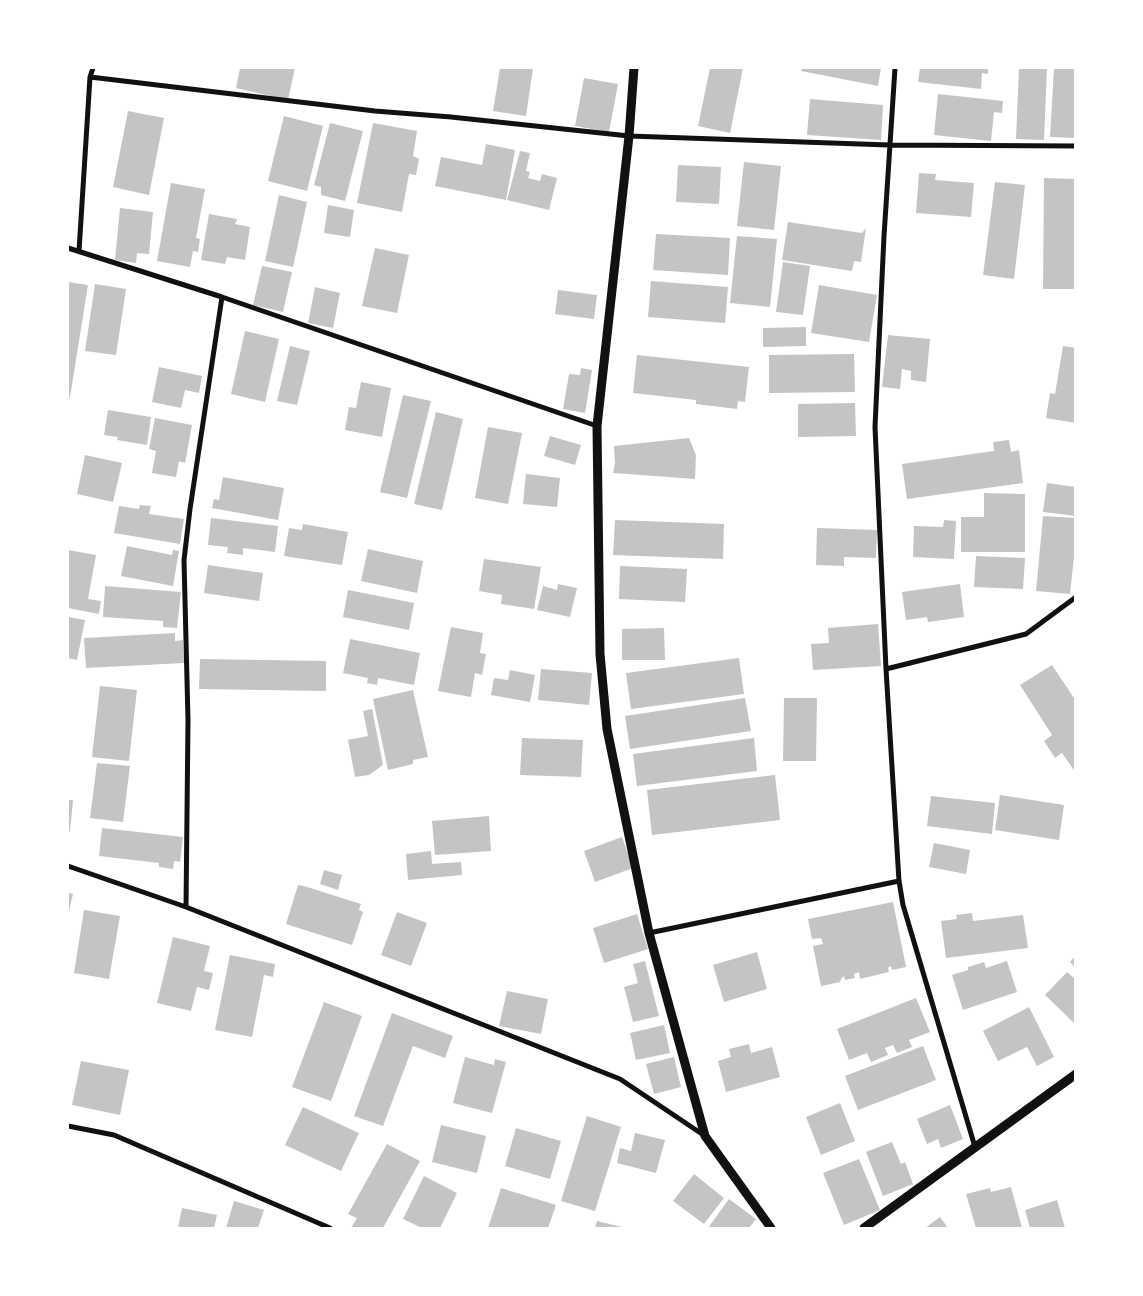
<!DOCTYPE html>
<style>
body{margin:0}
#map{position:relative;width:1143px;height:1296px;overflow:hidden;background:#fff;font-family:Cabin,sans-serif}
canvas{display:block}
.frame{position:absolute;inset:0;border:69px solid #fff;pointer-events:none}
</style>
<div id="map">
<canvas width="1143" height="1296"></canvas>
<div class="frame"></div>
</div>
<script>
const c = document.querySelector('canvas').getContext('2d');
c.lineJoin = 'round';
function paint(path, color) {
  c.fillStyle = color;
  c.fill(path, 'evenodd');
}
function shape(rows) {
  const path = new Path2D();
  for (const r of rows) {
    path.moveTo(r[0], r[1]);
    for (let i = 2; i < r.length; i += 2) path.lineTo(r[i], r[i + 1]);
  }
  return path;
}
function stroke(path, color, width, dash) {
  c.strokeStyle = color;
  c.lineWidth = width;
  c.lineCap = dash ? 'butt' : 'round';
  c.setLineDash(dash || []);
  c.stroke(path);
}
paint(shape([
 [240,68,295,68,288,100,236,88],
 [500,68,533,68,526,116,493,111],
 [710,68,743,68,730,133,698,126],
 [802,68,881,68,878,86,801,71],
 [920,68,988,68,988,74,982,73,981,89,918,82],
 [1019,68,1047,68,1044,140,1016,139],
 [1054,68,1076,68,1076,138,1050,137],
 [584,78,618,84,609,132,575,126],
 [938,94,1003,101,1002,113,994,112,991,141,934,135],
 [810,99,883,105,881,140,807,135],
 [128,111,164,118,149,195,113,187],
 [284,116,323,126,307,191,268,181],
 [330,123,363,131,345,201,321,195,321,187,314,185],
 [373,123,417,131,413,156,419,159,416,175,409,174,402,212,357,203],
 [486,144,515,150,506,200,435,186,441,157,482,165],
 [520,151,530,153,526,171,530,172,528,178,540,181,542,174,557,178,549,210,507,200],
 [744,162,781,166,774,230,737,226],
 [678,165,721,167,719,204,676,202],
 [919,173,936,174,935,180,974,183,971,217,916,213],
 [1044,178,1076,179,1076,289,1043,289],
 [995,182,1025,185,1014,279,983,275],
 [171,183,205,189,196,238,200,239,198,252,193,251,190,267,157,261],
 [279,195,307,202,293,267,265,261],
 [328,205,354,210,350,237,324,233],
 [120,208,153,212,149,254,137,253,136,263,115,260],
 [209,214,237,219,235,224,250,227,245,260,227,257,225,264,201,260],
 [788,222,862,233,866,228,861,262,854,261,852,271,782,260],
 [656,234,730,238,728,275,653,270],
 [737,236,777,239,770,307,730,303],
 [375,248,409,255,397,313,362,306],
 [783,262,810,266,803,315,776,312],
 [262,266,292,272,283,312,253,305],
 [651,281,728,287,725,323,648,317],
 [68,282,88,285,70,397,68,397],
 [95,284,126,289,116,355,85,351],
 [819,285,877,295,869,342,811,333],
 [315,287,340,293,333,328,308,323],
 [558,290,597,295,594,319,555,314],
 [806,327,806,346,763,347,763,328],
 [245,331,279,339,265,402,231,394],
 [888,335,930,339,926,382,911,380,911,371,902,369,900,389,882,387],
 [290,346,310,351,297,405,277,401],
 [1063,346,1076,348,1076,423,1046,418,1050,393,1055,394],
 [854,354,855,392,769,393,769,355],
 [637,355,749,367,745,402,738,401,737,409,696,404,696,400,633,393],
 [159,367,202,376,199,393,185,390,181,408,152,402],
 [581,368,592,370,585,413,563,409,569,374,580,375],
 [361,382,391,388,382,437,345,430,349,407,356,408],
 [403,395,431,401,407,498,380,492],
 [855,403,856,436,798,437,798,404],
 [108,410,151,417,147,445,117,440,118,437,104,435],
 [436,412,463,419,442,510,414,504],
 [155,418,192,425,185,463,179,461,176,477,152,473,156,451,149,449],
 [488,427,522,433,508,504,475,498],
 [550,436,581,445,575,465,544,456],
 [689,438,696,455,695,479,613,473,615,463,614,446],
 [1009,440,1011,452,1019,450,1023,483,907,499,902,464,994,451,993,442],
 [85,455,122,463,113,502,77,494],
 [526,474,560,478,557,507,523,504],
 [223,477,284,488,278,520,212,508,214,499,219,500],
 [1047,483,1076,487,1076,516,1043,512],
 [984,493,1025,494,1025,552,961,552,961,517,984,517],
 [140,505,151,506,149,514,184,519,180,544,114,533,119,506,139,509],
 [1043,516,1076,518,1076,539,1070,594,1036,591],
 [211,518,278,526,275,552,243,548,243,555,227,553,228,547,208,545],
 [615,520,724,524,723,559,613,555],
 [944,520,956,521,954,559,913,557,914,526,943,527],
 [303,524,348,532,342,565,284,556,289,528,302,530],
 [817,528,877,530,876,558,844,557,844,566,816,565],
 [127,546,172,555,173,550,179,551,173,586,121,576],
 [368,549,423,561,417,593,361,581],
 [68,550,96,555,88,599,101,601,99,614,68,608],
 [976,556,1025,558,1023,589,974,587],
 [484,559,541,567,534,609,501,604,502,595,479,591],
 [208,565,263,573,259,601,204,593],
 [620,566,687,569,685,602,619,599],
 [558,584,577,588,570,617,537,610,543,586,557,590],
 [960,584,964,617,928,622,927,617,906,620,902,592],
 [105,586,181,592,177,628,163,627,163,621,103,617],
 [348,590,414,603,409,630,343,617],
 [68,617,85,620,77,660,68,658],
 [878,624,881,666,813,670,811,644,829,643,828,628],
 [451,627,483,633,480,653,486,654,482,675,475,673,471,697,438,691],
 [664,628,665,660,622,660,622,629],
 [175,633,175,641,183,640,184,663,86,668,84,638],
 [350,639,420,653,414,685,378,678,377,685,367,683,368,678,343,673],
 [739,658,744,694,631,709,626,673],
 [200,659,326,661,326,691,199,689],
 [1052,665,1076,701,1076,773,1062,753,1055,758,1044,741,1052,735,1020,685],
 [541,669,592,673,589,705,538,700],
 [510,670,535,675,530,702,491,695,494,678,508,680],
 [100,686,137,690,129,761,92,757],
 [413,690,428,757,413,760,413,764,388,770,373,699],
 [745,698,751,731,630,749,625,716],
 [784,698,817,698,816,761,783,761],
 [372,709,383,765,369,775,355,777,348,740,368,736,363,711],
 [522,738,583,740,581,777,520,775],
 [754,738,757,771,637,786,633,754],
 [97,763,130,766,123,822,90,818],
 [775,775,780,820,652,835,647,790],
 [1000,795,1064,805,1059,840,995,830],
 [931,796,995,803,992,834,927,826],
 [68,800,73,800,70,832,68,831],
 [489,816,491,851,435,855,432,821],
 [102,828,183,837,180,862,174,861,173,869,159,867,159,863,99,856],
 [622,837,633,868,595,882,584,851],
 [934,843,970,850,966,874,929,867],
 [431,851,432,864,461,862,462,875,408,880,406,854],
 [324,870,342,875,338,890,320,884],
 [298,885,304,886,361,904,359,910,363,912,352,945,286,924],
 [68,893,73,894,68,915],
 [893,902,906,967,892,970,891,966,888,968,889,972,860,979,859,972,854,974,855,978,845,980,844,976,841,979,840,982,821,986,813,946,823,944,821,938,812,939,808,919],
 [84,910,120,916,109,979,74,973],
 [397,912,427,923,411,966,381,955],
 [972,913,973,921,1023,915,1028,948,946,958,941,921,957,919,956,915],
 [637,914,648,949,604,963,593,928],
 [173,937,210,946,204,971,213,973,209,990,197,987,191,1011,157,1003],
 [757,952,767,989,724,1002,713,965],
 [230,955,275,964,273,977,264,975,252,1037,215,1030],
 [1076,955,1076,968,1070,962],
 [645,961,659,1016,633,1022,624,987,638,983,633,964],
 [1007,961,1017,992,963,1010,952,975,968,970,968,967,984,962,986,968],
 [1067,972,1076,980,1076,1025,1045,995],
 [507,991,548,999,541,1034,499,1026],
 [916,998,930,1032,909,1040,912,1047,897,1053,893,1045,885,1048,888,1055,871,1062,867,1053,849,1060,837,1029],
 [324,1002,362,1016,331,1101,292,1087],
 [1029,1007,1054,1057,1037,1066,1027,1047,998,1061,983,1031],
 [392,1013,453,1036,445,1058,413,1046,383,1126,354,1116],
 [664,1025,670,1053,636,1060,630,1033],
 [749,1044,751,1053,772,1047,780,1077,726,1092,718,1061,731,1057,729,1049],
 [923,1046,936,1080,858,1110,845,1076],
 [465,1057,494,1065,495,1059,506,1062,492,1113,453,1103],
 [674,1057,681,1087,654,1094,646,1064],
 [81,1061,129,1070,120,1115,72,1105],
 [840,1103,855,1141,821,1155,806,1117],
 [950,1105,963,1139,941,1148,938,1139,927,1144,917,1119],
 [303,1107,359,1133,341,1171,285,1145],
 [587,1116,621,1127,595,1211,561,1201],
 [441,1125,486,1136,477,1173,432,1162],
 [516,1128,561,1141,550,1179,505,1166],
 [635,1133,665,1140,656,1173,617,1163,620,1148,631,1151],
 [892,1142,901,1164,905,1162,913,1184,883,1196,866,1152],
 [387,1144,420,1161,383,1228,351,1228,357,1218,348,1214],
 [859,1159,880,1210,844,1225,823,1173],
 [694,1174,724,1198,704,1224,673,1201],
 [424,1176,457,1193,440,1228,422,1228,403,1219],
 [1011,1187,1022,1228,976,1228,966,1194,990,1188,991,1192],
 [501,1188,556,1205,548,1228,488,1228],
 [729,1199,756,1219,749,1228,708,1228],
 [1057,1200,1065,1228,1030,1228,1025,1210],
 [234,1201,264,1210,258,1228,226,1228],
 [182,1208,217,1215,214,1228,178,1228],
 [940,1217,948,1228,925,1228],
 [597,1221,626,1228,595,1228]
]), '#c4c4c4');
stroke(shape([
 [895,68,884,236,875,427,886,669,899,881,903,905,975,1147],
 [90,77,375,111,451,117,629,136,889,145,1076,146],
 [68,248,222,297,597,426],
 [79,251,90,77,93,68],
 [886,669,1026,634,1076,597],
 [68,866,186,907,620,1079,705,1136],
 [186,907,188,720,184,560,190,509,222,297],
 [649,933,899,881],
 [68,1126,114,1135,330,1228]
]), '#111', 5);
stroke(shape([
 [634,68,629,136,597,426,600,654,607,729,649,933,705,1136,771,1228],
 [864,1228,1076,1074]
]), '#111', 9);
</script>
